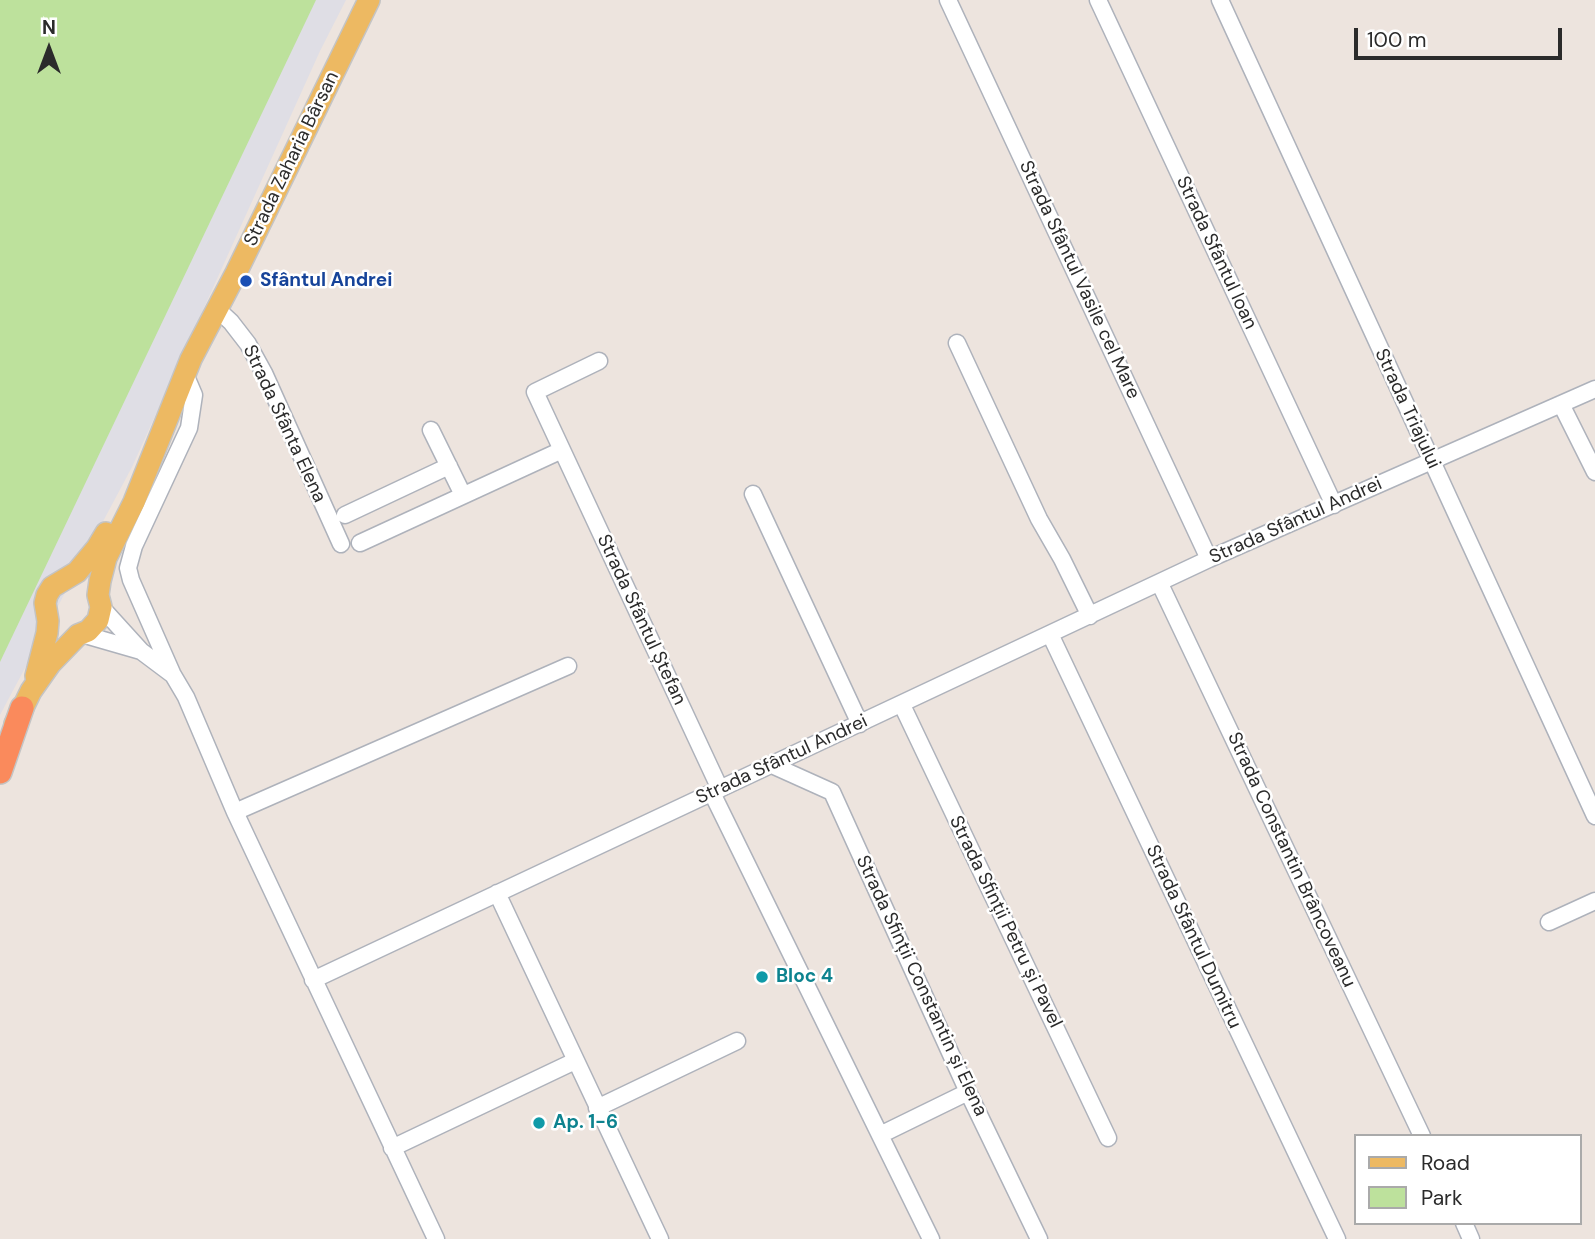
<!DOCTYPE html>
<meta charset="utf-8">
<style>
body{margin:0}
#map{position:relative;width:1595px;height:1239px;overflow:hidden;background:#ede4de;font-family:"DM Sans",sans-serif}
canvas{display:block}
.legend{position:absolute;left:1354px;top:1134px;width:228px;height:91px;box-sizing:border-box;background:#fff;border:2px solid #aaa;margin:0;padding:9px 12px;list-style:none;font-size:21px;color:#2b2b2b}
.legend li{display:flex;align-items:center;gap:14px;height:35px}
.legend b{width:35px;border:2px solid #aaa}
.north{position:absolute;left:14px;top:14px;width:70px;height:70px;-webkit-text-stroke:5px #fff;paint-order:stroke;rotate:0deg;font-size:19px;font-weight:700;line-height:28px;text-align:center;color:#2b2b2b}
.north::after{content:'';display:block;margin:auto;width:24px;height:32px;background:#2b2b2b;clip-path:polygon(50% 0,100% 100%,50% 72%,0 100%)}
.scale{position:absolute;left:1354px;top:28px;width:208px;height:32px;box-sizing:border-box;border:4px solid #2b2b2b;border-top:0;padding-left:9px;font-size:21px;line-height:24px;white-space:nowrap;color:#2b2b2b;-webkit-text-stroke:5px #fff;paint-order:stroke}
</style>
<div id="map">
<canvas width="1595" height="1239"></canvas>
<ul class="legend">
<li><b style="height:9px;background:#edb962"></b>Road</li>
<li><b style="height:19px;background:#bde19c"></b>Park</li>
</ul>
<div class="north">N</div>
<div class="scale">100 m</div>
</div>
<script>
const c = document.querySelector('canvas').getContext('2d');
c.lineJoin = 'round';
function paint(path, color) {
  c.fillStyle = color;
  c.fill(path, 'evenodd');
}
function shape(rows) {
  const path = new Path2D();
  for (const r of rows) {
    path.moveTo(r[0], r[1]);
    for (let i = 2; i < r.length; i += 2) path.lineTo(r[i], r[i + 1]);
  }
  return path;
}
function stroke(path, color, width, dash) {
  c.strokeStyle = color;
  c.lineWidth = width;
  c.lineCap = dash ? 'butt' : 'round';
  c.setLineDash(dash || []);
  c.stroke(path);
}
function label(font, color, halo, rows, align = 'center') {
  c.font = font + ' "DM Sans",sans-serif';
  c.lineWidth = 5;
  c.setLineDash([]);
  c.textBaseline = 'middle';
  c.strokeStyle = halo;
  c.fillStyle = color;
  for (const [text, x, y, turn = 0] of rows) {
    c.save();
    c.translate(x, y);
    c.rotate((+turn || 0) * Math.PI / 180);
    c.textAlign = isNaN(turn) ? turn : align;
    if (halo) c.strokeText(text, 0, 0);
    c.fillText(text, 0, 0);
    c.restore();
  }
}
paint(shape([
 [0,0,346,0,320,51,132,467,0,715]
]), '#dfdee5');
paint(shape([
 [0,0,316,0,0,662]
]), '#bde19c');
const minor = shape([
 [948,0,1209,559],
 [1098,0,1334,505],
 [1220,0,1595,816],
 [218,310,231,322,248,344,264,373,341,544],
 [957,343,1039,519,1062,559,1090,616],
 [599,361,535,392,720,789],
 [1561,404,1595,472],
 [431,430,463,495],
 [753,494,860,724],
 [345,515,449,466],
 [360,543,562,450],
 [1160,584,1422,1136],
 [101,607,141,651,173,675,186,697,235,812,436,1239],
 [82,634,141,651],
 [1050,634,1337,1239],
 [172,673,131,580,128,568,134,546,189,428,194,395,185,374],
 [902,705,1108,1138],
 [772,765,832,792,968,1092,1039,1239],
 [712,793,931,1239],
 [235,812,568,666],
 [497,893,660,1239],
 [1549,922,1595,901],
 [313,980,1209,559,1595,389],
 [597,1108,737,1041],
 [880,1135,968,1092],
 [392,1148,575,1061],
 [1464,1223,1471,1239]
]);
const major = shape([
 [36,676,47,633,48,621,45,603,47,595,52,587,77,572,97,548,106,533],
 [15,724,31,691,50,664,78,635,88,631,98,620,101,607,98,595,100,581,106,558,134,502,191,359,236,273,369,0]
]);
const highway = shape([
 [0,772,22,708]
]);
stroke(minor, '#aeb2bb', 19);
stroke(major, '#c4c4c4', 24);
stroke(highway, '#c4c4c4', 26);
stroke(minor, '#fff', 16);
stroke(major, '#edb962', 21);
stroke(highway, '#fa8a5c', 23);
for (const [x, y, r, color] of [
 [246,281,7,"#1a4fb4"],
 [762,977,7,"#0f9aa8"],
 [539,1123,7,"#0f9aa8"]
]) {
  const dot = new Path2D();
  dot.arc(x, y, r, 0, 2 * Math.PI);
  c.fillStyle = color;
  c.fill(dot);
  stroke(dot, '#fff', 2.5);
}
label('19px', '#2b2b2b', '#fff', [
 ["Strada Zaharia Bârsan",292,159,-64],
 ["Strada Sfântul Ioan",1216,253,65],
 ["Strada Sfântul Vasile cel Mare",1079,280,65],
 ["Strada Triajului",1407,409,65],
 ["Strada Sfânta Elena",284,424,65],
 ["Strada Sfântul Andrei",1296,521,-24],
 ["Strada Sfântul Ștefan",641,620,65],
 ["Strada Sfântul Andrei",782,760,-25],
 ["Strada Constantin Brâncoveanu",1291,860,65],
 ["Strada Sfinții Petru și Pavel",1005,922,64],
 ["Strada Sfântul Dumitru",1193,937,65],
 ["Strada Sfinții Constantin și Elena",921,986,65]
]);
label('bold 19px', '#164399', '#fff', [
 ["Sfântul Andrei",260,281]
], 'left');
label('bold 19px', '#0d838f', '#fff', [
 ["Bloc 4",776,977],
 ["Ap. 1-6",553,1123]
], 'left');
</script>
